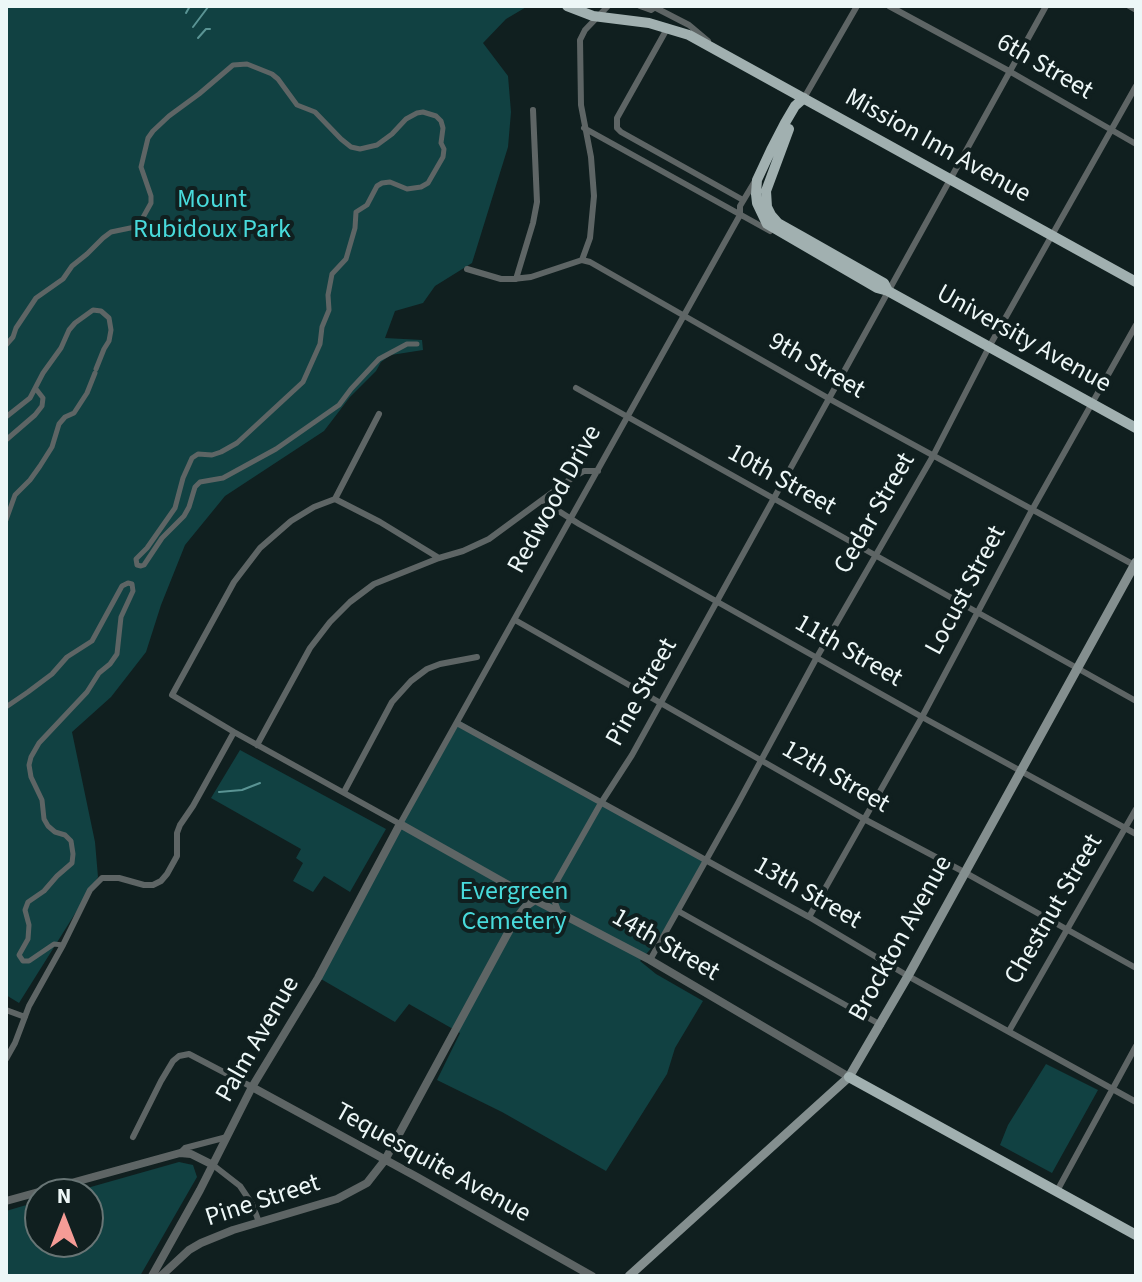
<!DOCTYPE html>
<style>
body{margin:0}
#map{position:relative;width:1142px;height:1282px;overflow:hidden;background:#101f1f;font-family:"Source Sans 3",sans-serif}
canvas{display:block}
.frame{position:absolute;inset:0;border:8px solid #edf7f7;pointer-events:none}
.north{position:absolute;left:24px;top:1178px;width:80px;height:80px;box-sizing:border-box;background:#101f1f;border:2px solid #687575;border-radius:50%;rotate:0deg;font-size:22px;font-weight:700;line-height:32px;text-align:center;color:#edf7f7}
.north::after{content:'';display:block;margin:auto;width:28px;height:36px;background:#f59c96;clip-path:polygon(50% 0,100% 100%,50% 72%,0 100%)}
</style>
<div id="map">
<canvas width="1142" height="1282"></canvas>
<div class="frame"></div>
<div class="north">N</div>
</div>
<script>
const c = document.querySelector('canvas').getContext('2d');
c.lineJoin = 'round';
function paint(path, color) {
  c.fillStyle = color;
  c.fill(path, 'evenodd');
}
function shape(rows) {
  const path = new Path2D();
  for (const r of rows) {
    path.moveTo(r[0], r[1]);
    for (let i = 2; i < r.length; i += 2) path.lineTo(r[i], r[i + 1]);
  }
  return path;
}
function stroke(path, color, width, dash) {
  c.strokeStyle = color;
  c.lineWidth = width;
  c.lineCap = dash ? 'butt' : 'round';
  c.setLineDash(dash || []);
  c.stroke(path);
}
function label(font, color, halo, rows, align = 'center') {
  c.font = font + ' "Source Sans 3",sans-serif';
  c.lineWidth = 8;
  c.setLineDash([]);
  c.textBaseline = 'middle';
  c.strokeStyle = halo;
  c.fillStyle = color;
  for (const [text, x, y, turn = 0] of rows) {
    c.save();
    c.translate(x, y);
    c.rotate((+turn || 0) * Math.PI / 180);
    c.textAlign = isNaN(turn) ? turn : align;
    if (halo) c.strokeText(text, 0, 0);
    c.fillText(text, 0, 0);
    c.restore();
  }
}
paint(shape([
 [6,6,528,6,506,19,483,43,508,76,511,112,508,147,472,263,435,286,423,303,395,311,385,338,422,340,423,350,391,355,381,362,376,371,350,397,324,431,225,496,185,545,161,605,146,652,111,697,72,732,95,842,98,877,19,1003,6,995],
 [458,720,706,858,666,927,655,944,640,961,656,974,703,1001,675,1048,667,1074,606,1171,502,1112,437,1080,460,1033,409,1004,395,1022,321,979,387,851],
 [240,750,386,829,350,892,324,876,313,892,293,881,303,863,296,858,301,849,211,798],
 [1046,1064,1098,1090,1052,1173,1000,1145,1008,1125],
 [179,1162,193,1165,197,1177,140,1276,6,1276,6,1211,40,1201,40,1242,88,1242,88,1194,66,1194]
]), '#114142');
stroke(shape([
 [186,13,190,6],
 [193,27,208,7],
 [198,38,206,29,210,29],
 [219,792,242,790,260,783]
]), '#5a9494', 2);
stroke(shape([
 [6,345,13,337,16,328,36,298,63,279,72,266,87,254,103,238,111,232,135,227,141,221,151,203,151,196,141,167,148,138,153,131,169,116,199,94,233,65,247,64,272,74,278,79,297,105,315,112,341,139,351,147,360,149,377,145,392,134,406,119,417,113,423,112,436,116,441,121,443,128,441,143,444,149,443,157,428,183,421,187,407,189,390,182,382,183,377,186,367,205,356,212,355,228,346,259,332,274,328,295,329,310,322,327,320,344,303,382,237,443,221,452,212,455,198,454,192,458,183,478,175,508,147,548,136,559,137,565,141,566,144,565,162,538,184,516,189,507,195,487,200,482,223,478,276,449,339,405,351,389,379,359,407,344,417,344],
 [6,417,30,398,43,373,61,348,69,330,75,323,93,310,101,311,109,318,111,330,109,341,104,349,96,369],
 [6,440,35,415,42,406,43,398,36,389],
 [6,520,15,495,30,480,40,466,52,447,59,424,65,417,74,413,87,393,95,373],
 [6,707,28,692,52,674,67,657,92,641,122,586,128,583,132,584,133,591,121,617,117,654,110,664,99,673,87,692,39,743,31,757,29,765,31,777,42,800,44,819,48,826,55,832,65,835,71,841,73,854,72,863,57,876,44,891,28,902,25,910,29,925,28,939,19,955,23,961,29,961,54,944,63,945]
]), '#5e6565', 5);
stroke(shape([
 [640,6,651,10,657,6],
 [889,6,1009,71,1136,144],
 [1129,6,1136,10],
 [656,8,689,25,708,41],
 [668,27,617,118,617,128,621,132,743,200],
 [804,98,857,6],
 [584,128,770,231],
 [582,260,590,238,594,196,591,157,581,105,580,40,585,30,608,6],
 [467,269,501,279,513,279,531,277,582,260,590,262,835,402,1136,566],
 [516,279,533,223,537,202,533,110],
 [576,388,1136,701],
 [379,414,335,499,314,507,291,521,260,548,234,582,172,695,234,732,400,824,740,215,740,206,755,181],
 [335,499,380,522,439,558],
 [543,501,579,524,922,717,1136,834],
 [515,620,864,819,964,872,1136,968],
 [457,723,809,917,908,976,1136,1102],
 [257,745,310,648,330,622,350,602,374,584,439,558,463,551,489,539,572,478,584,471,598,471],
 [344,792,392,702,411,681,427,669,440,664,477,657],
 [554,886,554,900,559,913],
 [535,900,547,893,554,886,601,803,632,755,1046,6],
 [678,911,881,1025],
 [809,917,922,717,1032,510,1136,325],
 [650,960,737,805,817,657,933,456,989,347,1136,86],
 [6,1010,25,1017],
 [1009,1031,1136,809],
 [6,1059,15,1043,29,1006,63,945,90,890,102,878,119,878,144,885,153,885,161,881,167,874,177,856,177,833,180,825,193,806,234,732],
 [133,1137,161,1081,173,1061,179,1056,189,1054,252,1087],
 [180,1153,185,1148,227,1137],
 [213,1165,240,1186,252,1204,259,1222],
 [1057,1191,1136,1046]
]), '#5e6565', 6);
stroke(shape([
 [252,1087,417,1177,592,1276],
 [6,1201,180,1153,191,1154,213,1165],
 [152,1276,200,1190,252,1087,318,978,400,824,535,900,650,960,849,1077],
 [161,1276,189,1250,201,1243,233,1230,337,1199,367,1183,385,1160,515,920,525,907,535,900]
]), '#5e6565', 8);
stroke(shape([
 [629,1276,849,1077,908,976,1136,562]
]), '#848f8f', 9);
stroke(shape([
 [567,6,593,16,649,23,689,35,1136,282],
 [804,98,795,106,785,123,771,150,757,180,756,194,757,203,767,224,877,288,888,291,1136,428],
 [789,129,766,191,767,207,771,215,778,223,803,237,884,283,888,291],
 [849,1077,1136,1235]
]), '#a1b0b0', 10);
label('26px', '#edf7f7', '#101f1f', [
 ["6th Street",1044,68,30],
 ["Mission Inn Avenue",937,147,29],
 ["University Avenue",1023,340,29],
 ["9th Street",816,367,30],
 ["10th Street",781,481,29],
 ["Redwood Drive",556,500,-61],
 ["Cedar Street",876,514,-60],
 ["Locust Street",967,591,-62],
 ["11th Street",848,652,30],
 ["Pine Street",643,693,-61],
 ["12th Street",835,778,30],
 ["13th Street",807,894,30],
 ["Chestnut Street",1055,910,-60],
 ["Brockton Avenue",902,939,-61],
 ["14th Street",665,946,30],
 ["Palm Avenue",259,1040,-60],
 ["Tequesquite Avenue",432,1164,29],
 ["Pine Street",263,1202,-18]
]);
label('26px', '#48dadb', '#101f1f', [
 ["Mount",212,201],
 ["Rubidoux Park",212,231],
 ["Evergreen",514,893],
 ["Cemetery",514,923]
]);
</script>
